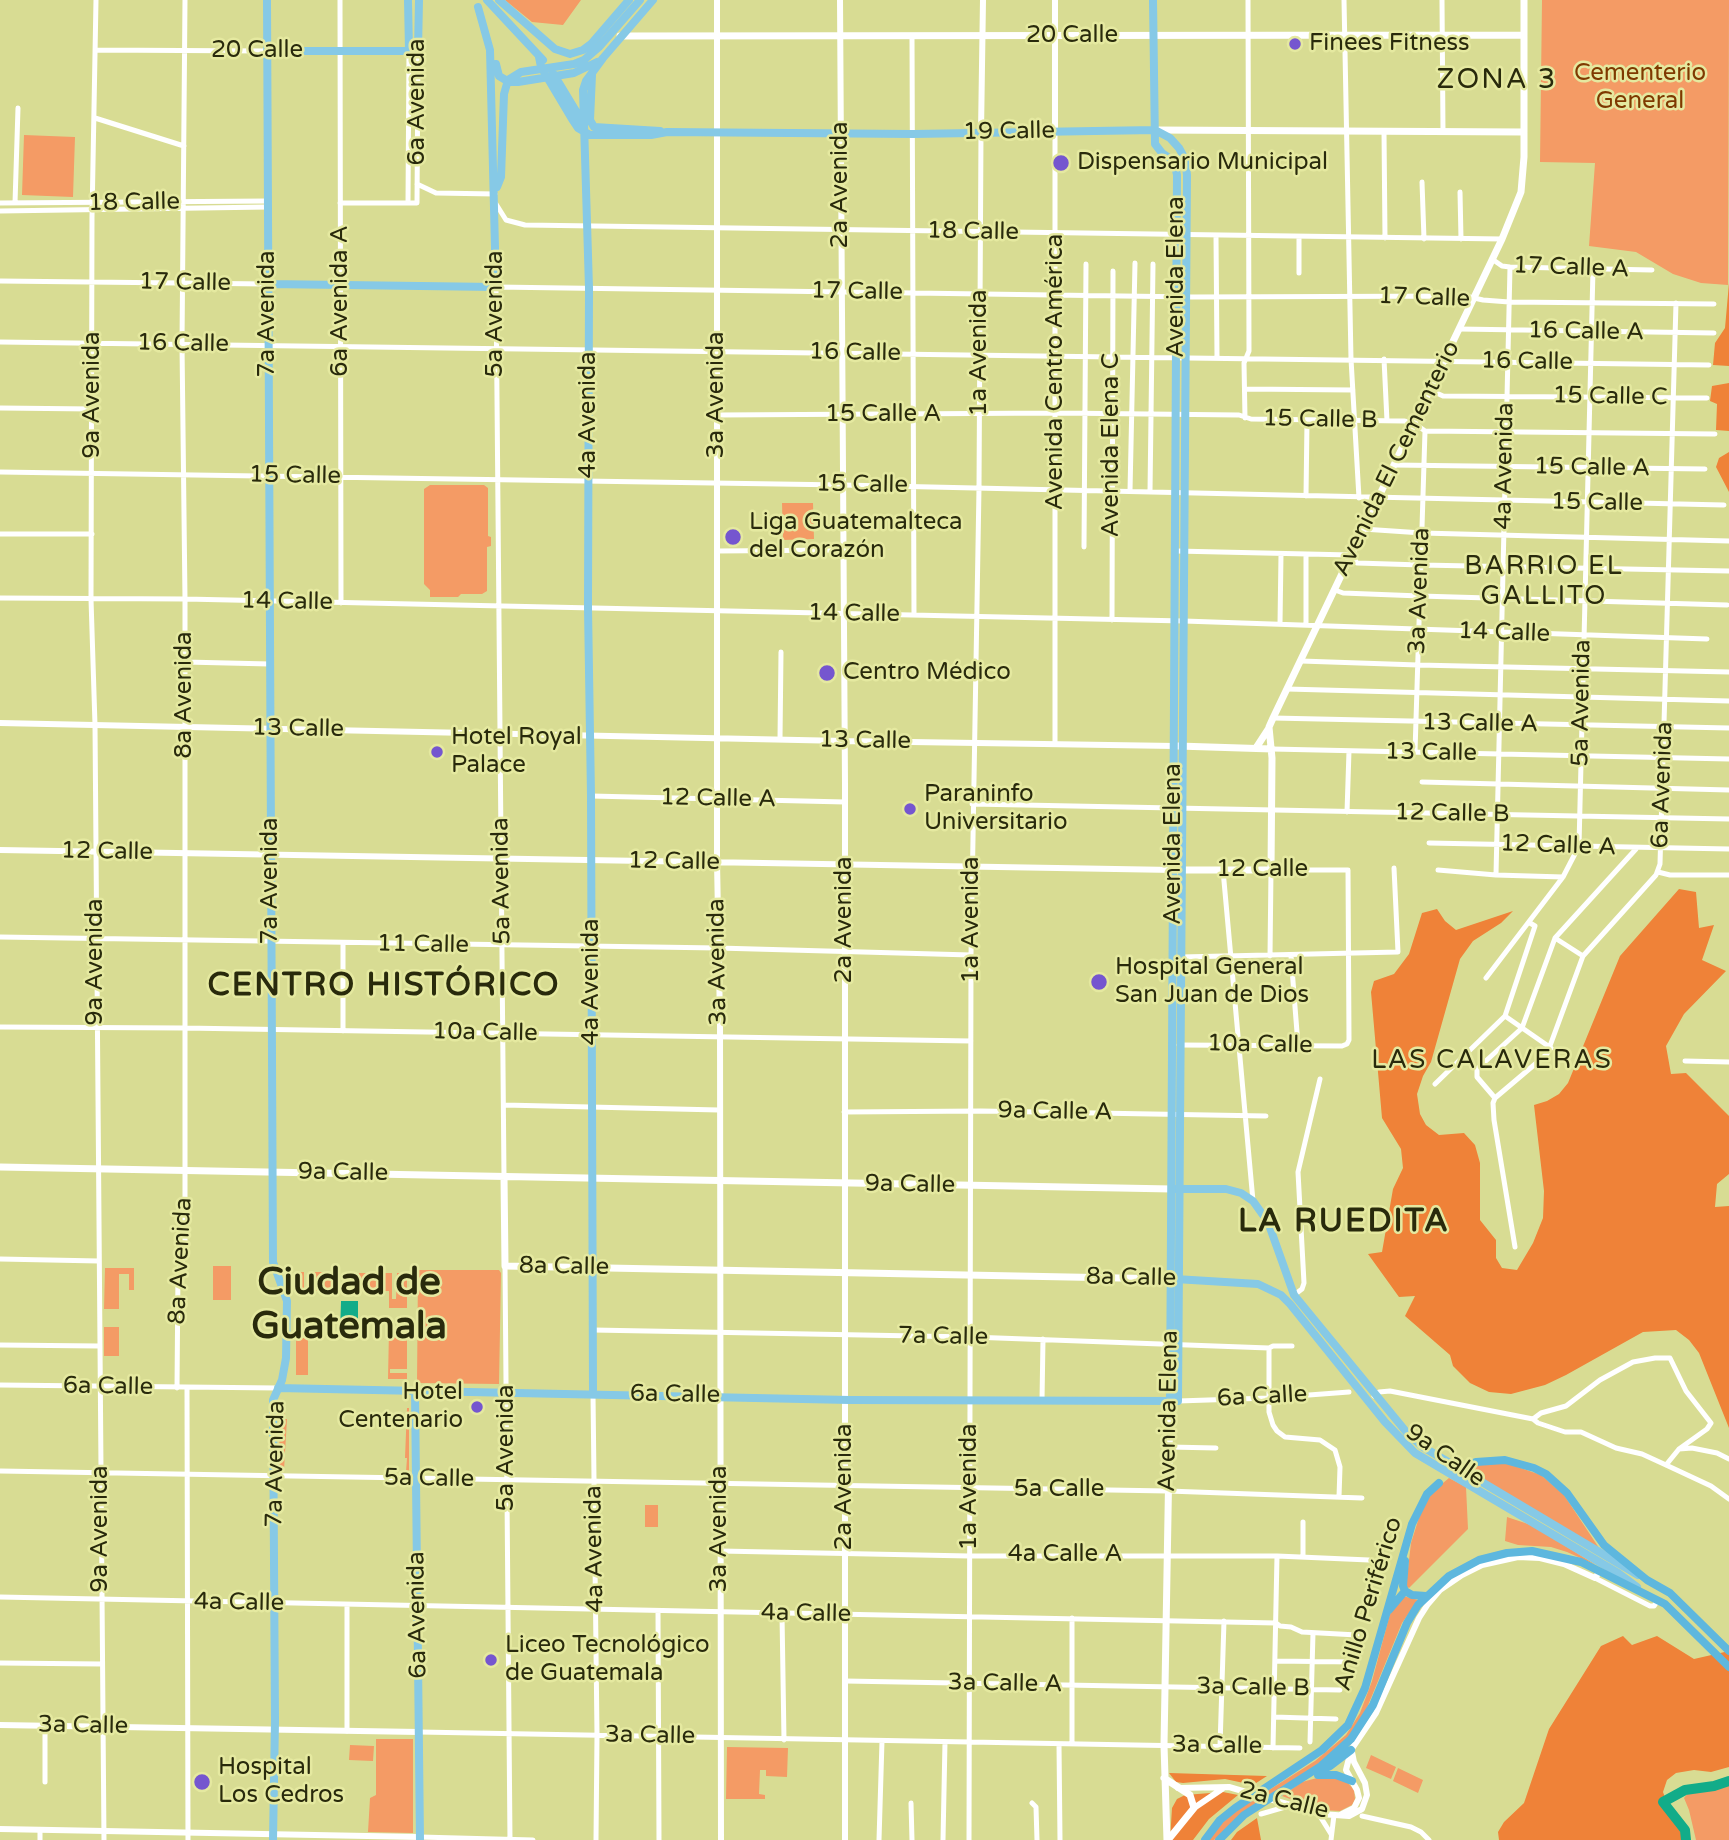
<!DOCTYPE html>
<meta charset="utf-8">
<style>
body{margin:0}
canvas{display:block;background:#d8dc93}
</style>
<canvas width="1729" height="1840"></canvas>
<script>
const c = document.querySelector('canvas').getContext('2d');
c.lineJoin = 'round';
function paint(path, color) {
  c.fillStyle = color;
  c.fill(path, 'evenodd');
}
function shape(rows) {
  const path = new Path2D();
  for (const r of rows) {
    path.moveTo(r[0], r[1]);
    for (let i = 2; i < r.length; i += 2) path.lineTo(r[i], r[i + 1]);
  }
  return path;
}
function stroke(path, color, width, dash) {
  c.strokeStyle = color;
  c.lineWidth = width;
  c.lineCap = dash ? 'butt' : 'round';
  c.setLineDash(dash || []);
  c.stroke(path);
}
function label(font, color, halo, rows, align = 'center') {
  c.font = font + ' "Varela Round",sans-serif';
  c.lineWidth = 5;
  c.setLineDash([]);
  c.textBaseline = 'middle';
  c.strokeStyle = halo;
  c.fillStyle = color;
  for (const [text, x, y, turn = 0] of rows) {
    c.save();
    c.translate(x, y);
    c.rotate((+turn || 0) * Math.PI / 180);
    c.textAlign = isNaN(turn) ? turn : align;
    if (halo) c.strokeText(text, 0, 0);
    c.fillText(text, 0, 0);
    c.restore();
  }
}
paint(shape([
 [505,0,581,0,563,25,532,22],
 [1542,0,1729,0,1728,285,1701,283,1673,274,1636,252,1589,246,1595,163,1540,162],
 [24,135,75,137,73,197,22,195],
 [430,485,484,485,488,488,488,536,491,537,491,546,487,547,487,591,482,594,461,594,458,597,430,597,430,590,424,584,424,489],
 [782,503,813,503,814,539,783,540],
 [213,1266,231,1266,231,1300,213,1300],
 [105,1268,134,1268,134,1290,129,1290,129,1274,119,1274,119,1309,104,1309],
 [418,1270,499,1270,501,1273,499,1384,417,1383],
 [298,1272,304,1272,304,1290,308,1289,308,1272,326,1272,322,1273,323,1276,333,1276,330,1272,340,1272,340,1291,297,1291],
 [359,1273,392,1273,392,1299,396,1299,397,1273,407,1273,407,1308,389,1308,389,1291,359,1291],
 [104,1327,119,1327,119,1356,104,1356],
 [389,1330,407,1330,407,1369,390,1369,390,1373,407,1373,407,1379,388,1379],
 [296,1338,308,1338,308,1375,296,1375],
 [280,1406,285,1406,284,1419,287,1419,284,1470,279,1470],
 [407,1408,409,1408,409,1472,406,1472,407,1458,405,1458],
 [1490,1463,1509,1464,1541,1475,1564,1495,1599,1548,1467,1470,1473,1466],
 [1449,1478,1466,1487,1468,1529,1409,1588,1406,1586,1411,1543,1422,1508,1430,1494],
 [645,1505,658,1505,658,1527,645,1527],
 [1507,1517,1531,1525,1596,1565,1567,1552,1551,1547,1518,1545,1505,1541],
 [1403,1596,1418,1600,1402,1623,1364,1715,1348,1738,1318,1764,1243,1812,1214,1840,1208,1840,1222,1823,1239,1809,1315,1761,1346,1735,1360,1713,1372,1681,1390,1614],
 [376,1739,413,1739,413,1833,368,1832,370,1798,376,1795],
 [350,1745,374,1746,373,1761,349,1760],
 [727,1747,788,1748,787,1777,766,1776,766,1770,760,1770,759,1794,765,1795,765,1799,726,1799],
 [1371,1755,1396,1767,1391,1779,1366,1768],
 [1398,1768,1423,1780,1418,1793,1393,1781],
 [1317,1778,1335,1778,1348,1783,1354,1790,1355,1799,1352,1805,1340,1811,1320,1810,1282,1796,1302,1782],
 [1729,1780,1729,1840,1696,1840,1689,1810,1684,1798,1691,1789,1699,1784]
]), '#f49b65');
paint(shape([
 [1729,283,1729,366,1713,365,1715,343,1725,328],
 [1729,383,1729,431,1716,430,1717,404,1710,401,1712,386],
 [1729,452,1729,492,1716,467,1719,458],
 [1679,889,1696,892,1699,928,1714,925,1702,960,1726,971,1684,1014,1666,1046,1671,1074,1686,1073,1729,1116,1729,1174,1717,1184,1715,1207,1729,1206,1729,1428,1699,1353,1689,1340,1676,1330,1643,1332,1566,1375,1545,1385,1511,1394,1489,1392,1470,1383,1453,1366,1450,1355,1405,1316,1415,1296,1399,1297,1368,1254,1382,1252,1393,1189,1403,1168,1401,1149,1382,1118,1371,992,1374,981,1394,974,1409,954,1422,913,1437,909,1445,921,1456,930,1513,911,1501,923,1473,941,1460,959,1431,1062,1423,1076,1417,1094,1420,1114,1426,1125,1439,1135,1464,1133,1475,1145,1480,1163,1480,1220,1496,1240,1496,1258,1502,1268,1517,1270,1533,1243,1543,1218,1544,1191,1534,1105,1547,1101,1559,1094,1568,1083,1620,956],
 [1623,1636,1632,1645,1657,1636,1694,1659,1729,1651,1729,1767,1711,1772,1694,1770,1676,1773,1667,1780,1663,1792,1669,1809,1679,1822,1683,1840,1499,1840,1498,1832,1504,1822,1524,1803,1549,1729,1601,1646],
 [1169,1773,1267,1776,1253,1785,1225,1779,1183,1783,1176,1782],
 [1223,1792,1238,1795,1209,1819,1193,1840,1170,1840,1172,1808,1177,1799,1185,1795],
 [1257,1818,1261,1840,1231,1840,1237,1832]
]), '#ef8238');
paint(shape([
 [341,1301,358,1301,358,1333,340,1333]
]), '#12ac89');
stroke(shape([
 [1686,1840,1685,1830,1663,1802,1685,1790,1714,1786,1729,1781]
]), '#12ac89', 10);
stroke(shape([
 [96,0,92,217,91,599,95,725,104,1840],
 [340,0,341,603],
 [1344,0,1351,359,1359,498],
 [1442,0,1443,132],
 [912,36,914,615],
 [95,50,267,51],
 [95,118,184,146],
 [1384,131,1385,238],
 [1422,182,1424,239],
 [417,184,436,193,495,194],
 [1460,192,1461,239],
 [0,203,268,201],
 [15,203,18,108],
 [340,203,417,203,418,51],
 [408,203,409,51],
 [496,204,506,220,525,225,1502,239],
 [0,211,268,207],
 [1216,236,1217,357],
 [1299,238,1299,273],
 [1492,259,1502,266,1510,267,1652,270],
 [0,281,268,284],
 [1459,329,1714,333],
 [0,342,1709,365],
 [1384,359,1387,421],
 [1245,389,1353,390],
 [1430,390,1443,396,1707,398],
 [0,408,93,409],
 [717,415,1057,413,1239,415,1251,419,1404,421,1414,423,1425,431,1715,434],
 [1245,418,1244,363,1249,351,1248,0],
 [1394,465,1705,469],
 [0,472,843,485,1724,505],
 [1130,491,1135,263],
 [1150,492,1153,264],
 [1306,496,1307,421],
 [1363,529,1422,533,1729,541],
 [0,534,92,534],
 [1084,547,1086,264],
 [717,551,844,550],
 [1176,551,1351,555,1357,563,1421,565,1729,571],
 [1335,590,1343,593,1420,596,1727,605],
 [0,598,185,599,1184,621,1707,639],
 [1112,620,1113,271],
 [1280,624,1281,554],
 [1306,624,1306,554],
 [1301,661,1418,665,1729,672],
 [185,662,270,664],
 [1287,689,1729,701],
 [1273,718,1729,728],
 [780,739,781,652],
 [1055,744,1055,131],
 [1272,749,1729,759],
 [1415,752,1425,431],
 [1422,782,1729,790],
 [591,796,845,802],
 [972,804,1729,819],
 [1347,812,1349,751],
 [1429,843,1729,849],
 [1223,870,1253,1201],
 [1438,870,1496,875,1563,877],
 [1658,872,1670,875,1729,875],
 [1496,875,1510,267],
 [0,937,718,948,971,955],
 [1555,938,1583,956],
 [343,944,343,1031],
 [1291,956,1298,1045],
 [1181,957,1398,952,1394,868],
 [1486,978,1563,877,1579,846,1593,269],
 [1505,1016,1551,1048],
 [0,1027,184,1028,971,1041],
 [1179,1045,1342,1046,1347,1044,1349,1040,1348,870,1271,870,1270,956],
 [1685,1061,1729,1062],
 [1435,1084,1505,1016,1535,926,1530,923],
 [1495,1098,1477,1077,1477,1069,1522,1028,1555,938,1636,849],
 [504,1105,719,1110],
 [844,1112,981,1111,1266,1116],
 [504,1176,496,287,1192,297,1465,296,1483,300,1509,302,1714,304],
 [1515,1247,1494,1120,1493,1103,1495,1098,1547,1054,1583,956,1656,875,1660,864,1676,303],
 [0,1259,99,1261],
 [505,1266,510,1840],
 [1294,1295,1302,1289,1304,1283,1298,1172,1320,1079],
 [593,1330,971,1337,1269,1348,1273,1346,1292,1346],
 [0,1345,99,1346],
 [1269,1348,1269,1412,1273,1425,1277,1431,1285,1437,1320,1440,1335,1450,1340,1467,1339,1497],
 [0,1385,278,1388],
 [177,1388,178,1271,185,1253,185,599,182,344,185,0],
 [187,1389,188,1840],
 [593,1394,597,1735,596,1840],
 [1374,1396,1379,1392,1390,1391,1533,1419,1538,1423,1565,1432,1581,1432,1616,1448,1642,1454,1666,1465,1711,1486,1729,1499],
 [1042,1401,1043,1339],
 [1178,1401,1269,1398,1349,1392],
 [1533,1419,1541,1413,1566,1406,1600,1380,1633,1362,1655,1358,1670,1358,1686,1391,1711,1423,1707,1429,1679,1449,1666,1465],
 [1169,1447,1216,1448],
 [1679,1449,1692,1448,1717,1453,1729,1459],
 [0,1471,1168,1491,1362,1498],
 [1303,1522,1303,1557],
 [720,1551,969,1556,1277,1556,1369,1560],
 [1595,1578,1650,1606,1654,1606,1658,1600],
 [0,1597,1276,1623,1280,1626,1291,1627,1302,1632,1357,1635],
 [347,1605,347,1731],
 [658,1611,659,1840],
 [782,1614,784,1740],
 [1072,1618,1072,1744],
 [1275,1661,1354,1662],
 [0,1663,102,1664],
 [845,1681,1340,1690],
 [1274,1717,1336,1719],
 [45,1725,45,1782],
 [419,1732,1300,1748],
 [1310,1742,1313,1633],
 [1059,1744,1060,1840],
 [1220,1746,1224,1621],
 [1273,1748,1277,1556],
 [911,1803,912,1840],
 [1032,1803,1036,1807,1037,1840],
 [1318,1813,1331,1834],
 [1261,1814,1292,1805],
 [1362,1816,1411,1827,1421,1832,1429,1840],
 [420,1837,533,1840],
 [40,1840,40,1830],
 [879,1840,882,1741],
 [943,1840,945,1742],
 [969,1840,971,955,979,488,981,132],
 [1331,1840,1334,1815]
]), '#fff', 5);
stroke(shape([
 [717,0,717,862,720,1020,721,1840],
 [840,0,845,783,845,1840],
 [1055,131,1055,0],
 [981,132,983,0],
 [0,723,845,741,1175,746],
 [0,850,1174,870],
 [0,1725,419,1732],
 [1178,1788,1229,1787,1321,1814,1349,1816,1362,1809,1367,1795,1365,1783,1354,1762,1352,1752],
 [1194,1808,1222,1789],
 [1342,1814,1354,1808,1359,1798,1357,1790,1346,1770,1351,1750,1376,1713,1419,1618,1428,1604,1440,1590,1462,1575,1482,1565,1518,1557,1540,1558,1564,1564,1595,1578,1600,1571],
 [0,1829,420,1837]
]), '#fff', 6);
stroke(shape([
 [620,36,1524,35],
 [1155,130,1524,132],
 [1178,746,1272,749],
 [1256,748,1269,728],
 [1177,870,1271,870,1272,758,1269,727,1273,718,1502,239,1521,192,1524,157,1524,0],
 [0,1167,1172,1189],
 [504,1176,505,1266,1171,1279],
 [1164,1778,1190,1795,1194,1808,1168,1840],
 [1167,1840,1164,1745,1170,1400]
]), '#fff', 7);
stroke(shape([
 [267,0,273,1262,287,1301,286,1358,282,1380,273,1400,275,1721,273,1840],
 [408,0,409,51],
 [487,0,543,60],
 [499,0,555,49,570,54,583,50,591,44,629,0],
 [1153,0,1155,144,1162,153,1174,161,1177,175,1170,1400],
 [267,51,418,51,419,0],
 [539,57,541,67,572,119,578,128,590,135,651,135,667,132,913,134,1155,130],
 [496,64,499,76,509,82,518,82,574,73,597,62],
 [553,73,582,121],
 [592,75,590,120,594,127,660,131],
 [497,187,501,177,504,94,508,80,521,72,574,64,584,60,599,47,640,0],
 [268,284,496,287,490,50,478,7],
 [1175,1189,1226,1189,1241,1193,1253,1201,1268,1222,1294,1295,1408,1434,1423,1447,1638,1575],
 [1175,1279,1258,1284,1281,1295,1290,1304,1385,1422,1415,1453,1618,1573,1637,1587],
 [278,1388,850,1400,1178,1401,1187,175,1185,159,1179,148,1170,138,1155,130],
 [415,1391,420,1840],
 [593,1394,591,796,588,608,589,288,583,90,586,81,603,58,653,0]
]), '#86c9e6', 8);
stroke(shape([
 [1462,1467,1476,1462,1505,1460,1534,1468,1546,1474,1567,1493,1604,1545,1647,1580,1670,1593,1729,1651],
 [1405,1561,1403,1586,1405,1591],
 [1405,1591,1412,1595,1426,1596],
 [1389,1610,1405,1591],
 [1317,1772,1330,1766,1351,1750],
 [1318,1775,1336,1775,1352,1781],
 [1205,1840,1220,1820,1235,1808,1322,1750,1348,1725,1365,1688,1412,1524,1427,1494,1439,1483],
 [1219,1840,1244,1815,1321,1766,1351,1739,1373,1705,1407,1623,1418,1605,1449,1576,1479,1560,1507,1553,1532,1551,1581,1562,1665,1604,1729,1667]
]), '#5eb7de', 8);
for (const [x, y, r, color] of [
 [1295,44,7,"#7556cf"],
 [1061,163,9,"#7556cf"],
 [733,537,9,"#7556cf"],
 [827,673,9,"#7556cf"],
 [437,752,7,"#7556cf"],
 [910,809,7,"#7556cf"],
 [1099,982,9,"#7556cf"],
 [477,1407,7,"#7556cf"],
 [491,1660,7,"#7556cf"],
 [202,1782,9,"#7556cf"]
]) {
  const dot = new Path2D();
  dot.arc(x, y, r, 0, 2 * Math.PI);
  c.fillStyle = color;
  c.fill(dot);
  stroke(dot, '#e5e9a0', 2.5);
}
label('24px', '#292a0c', '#e5e9a0', [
 ["20 Calle",1072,36],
 ["20 Calle",257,51],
 ["6a Avenida",418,102,-90],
 ["19 Calle",1009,132,-1],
 ["2a Avenida",841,185,-90],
 ["18 Calle",134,203,-1],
 ["18 Calle",973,232,1],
 ["17 Calle A",1571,268,2],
 ["Avenida Elena",1177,277,-90],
 ["17 Calle",185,283,1],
 ["17 Calle",857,292,1],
 ["17 Calle",1424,298,2],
 ["6a Avenida A",341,301,-90],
 ["7a Avenida",268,314,-90],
 ["5a Avenida",496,314,-90],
 ["16 Calle A",1586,332,1],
 ["16 Calle",183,344,1],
 ["16 Calle",855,353,1],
 ["1a Avenida",980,353,-90],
 ["16 Calle",1527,362,1],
 ["Avenida Centro América",1056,372,-90],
 ["9a Avenida",93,395,-90],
 ["3a Avenida",717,395,-90],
 ["15 Calle C",1610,397,1],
 ["4a Avenida",589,415,-90],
 ["15 Calle A",883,415],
 ["15 Calle B",1320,420,1],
 ["Avenida Elena C",1112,445,-90],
 ["Avenida El Cementerio",1397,459,-64],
 ["4a Avenida",1505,466,-89],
 ["15 Calle A",1592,468,1],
 ["15 Calle",295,476,1],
 ["15 Calle",862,485,1],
 ["15 Calle",1597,503,1],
 ["3a Avenida",1420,591,-88],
 ["14 Calle",287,602,1],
 ["14 Calle",854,614,1],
 ["14 Calle",1504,633,2],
 ["8a Avenida",185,695,-90],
 ["5a Avenida",1582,703,-89],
 ["13 Calle A",1480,724,1],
 ["13 Calle",298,729,1],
 ["13 Calle",865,741,1],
 ["13 Calle",1431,753,1],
 ["6a Avenida",1663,785,-88],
 ["12 Calle A",718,799,1],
 ["12 Calle B",1452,814,1],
 ["Avenida Elena",1174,844,-90],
 ["12 Calle A",1558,846,2],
 ["12 Calle",107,852,1],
 ["12 Calle",674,862,1],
 ["12 Calle",1262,870],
 ["7a Avenida",271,881,-90],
 ["5a Avenida",502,881,-91],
 ["2a Avenida",845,920,-90],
 ["1a Avenida",972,920,-90],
 ["11 Calle",423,945,1],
 ["9a Avenida",96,962,-90],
 ["3a Avenida",718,962,-91],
 ["4a Avenida",592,982,-90],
 ["10a Calle",485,1033,1],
 ["10a Calle",1260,1045,1],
 ["9a Calle A",1055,1112,1],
 ["9a Calle",343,1173,1],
 ["9a Calle",910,1185,1],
 ["8a Avenida",181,1261,-87],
 ["8a Calle",564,1267,1],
 ["8a Calle",1131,1278,1],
 ["7a Calle",943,1337,1],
 ["6a Calle",108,1387,1],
 ["6a Calle",675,1395,1],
 ["6a Calle",1262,1397,-3],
 ["Avenida Elena",1169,1411,-89],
 ["5a Avenida",507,1448,-90],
 ["9a Calle",1445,1456,35],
 ["7a Avenida",276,1464,-89],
 ["5a Calle",429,1479,1],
 ["2a Avenida",845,1487,-90],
 ["1a Avenida",970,1487,-90],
 ["5a Calle",1059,1490],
 ["9a Avenida",101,1529,-90],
 ["3a Avenida",720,1529,-90],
 ["4a Avenida",595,1549,-91],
 ["4a Calle A",1065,1555],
 ["4a Calle",239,1603,1],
 ["Anillo Periférico",1369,1604,-73],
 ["4a Calle",806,1614,1],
 ["6a Avenida",418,1615,-91],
 ["3a Calle A",1005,1684,1],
 ["3a Calle B",1253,1688,1],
 ["3a Calle",83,1726,1],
 ["3a Calle",650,1736,1],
 ["3a Calle",1217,1746,1],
 ["2a Calle",1284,1801,14]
]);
label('24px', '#292a0c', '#e5e9a0', [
 ["Finees Fitness",1309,44],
 ["Dispensario Municipal",1077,163],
 ["Liga Guatemalteca",749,523],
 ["del Corazón",749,551],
 ["Centro Médico",843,673],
 ["Hotel Royal",451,738],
 ["Palace",451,766],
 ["Paraninfo",924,795],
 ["Universitario",924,823],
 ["Hospital General",1115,968],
 ["San Juan de Dios",1115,996],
 ["Hotel",463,1393,"right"],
 ["Centenario",463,1421,"right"],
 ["Liceo Tecnológico",505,1646],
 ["de Guatemala",505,1674],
 ["Hospital",218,1768],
 ["Los Cedros",218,1796]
], 'left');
label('24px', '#7f3900', '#e5e9a0', [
 ["Cementerio",1640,74],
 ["General",1640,102]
]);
c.letterSpacing = '2px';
label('26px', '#292a0c', '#e5e9a0', [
 ["BARRIO EL",1544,567],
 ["GALLITO",1544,597],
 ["LAS CALAVERAS",1492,1061]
]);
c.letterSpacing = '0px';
c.letterSpacing = '2px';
label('28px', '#292a0c', '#e5e9a0', [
 ["ZONA 3",1497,81]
]);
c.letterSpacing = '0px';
c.letterSpacing = '2px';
label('bold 32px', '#292a0c', '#e5e9a0', [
 ["CENTRO HISTÓRICO",384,987],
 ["LA RUEDITA",1344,1223]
]);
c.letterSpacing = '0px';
label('bold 38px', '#292a0c', '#e5e9a0', [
 ["Ciudad de",349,1284],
 ["Guatemala",349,1328]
]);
</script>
